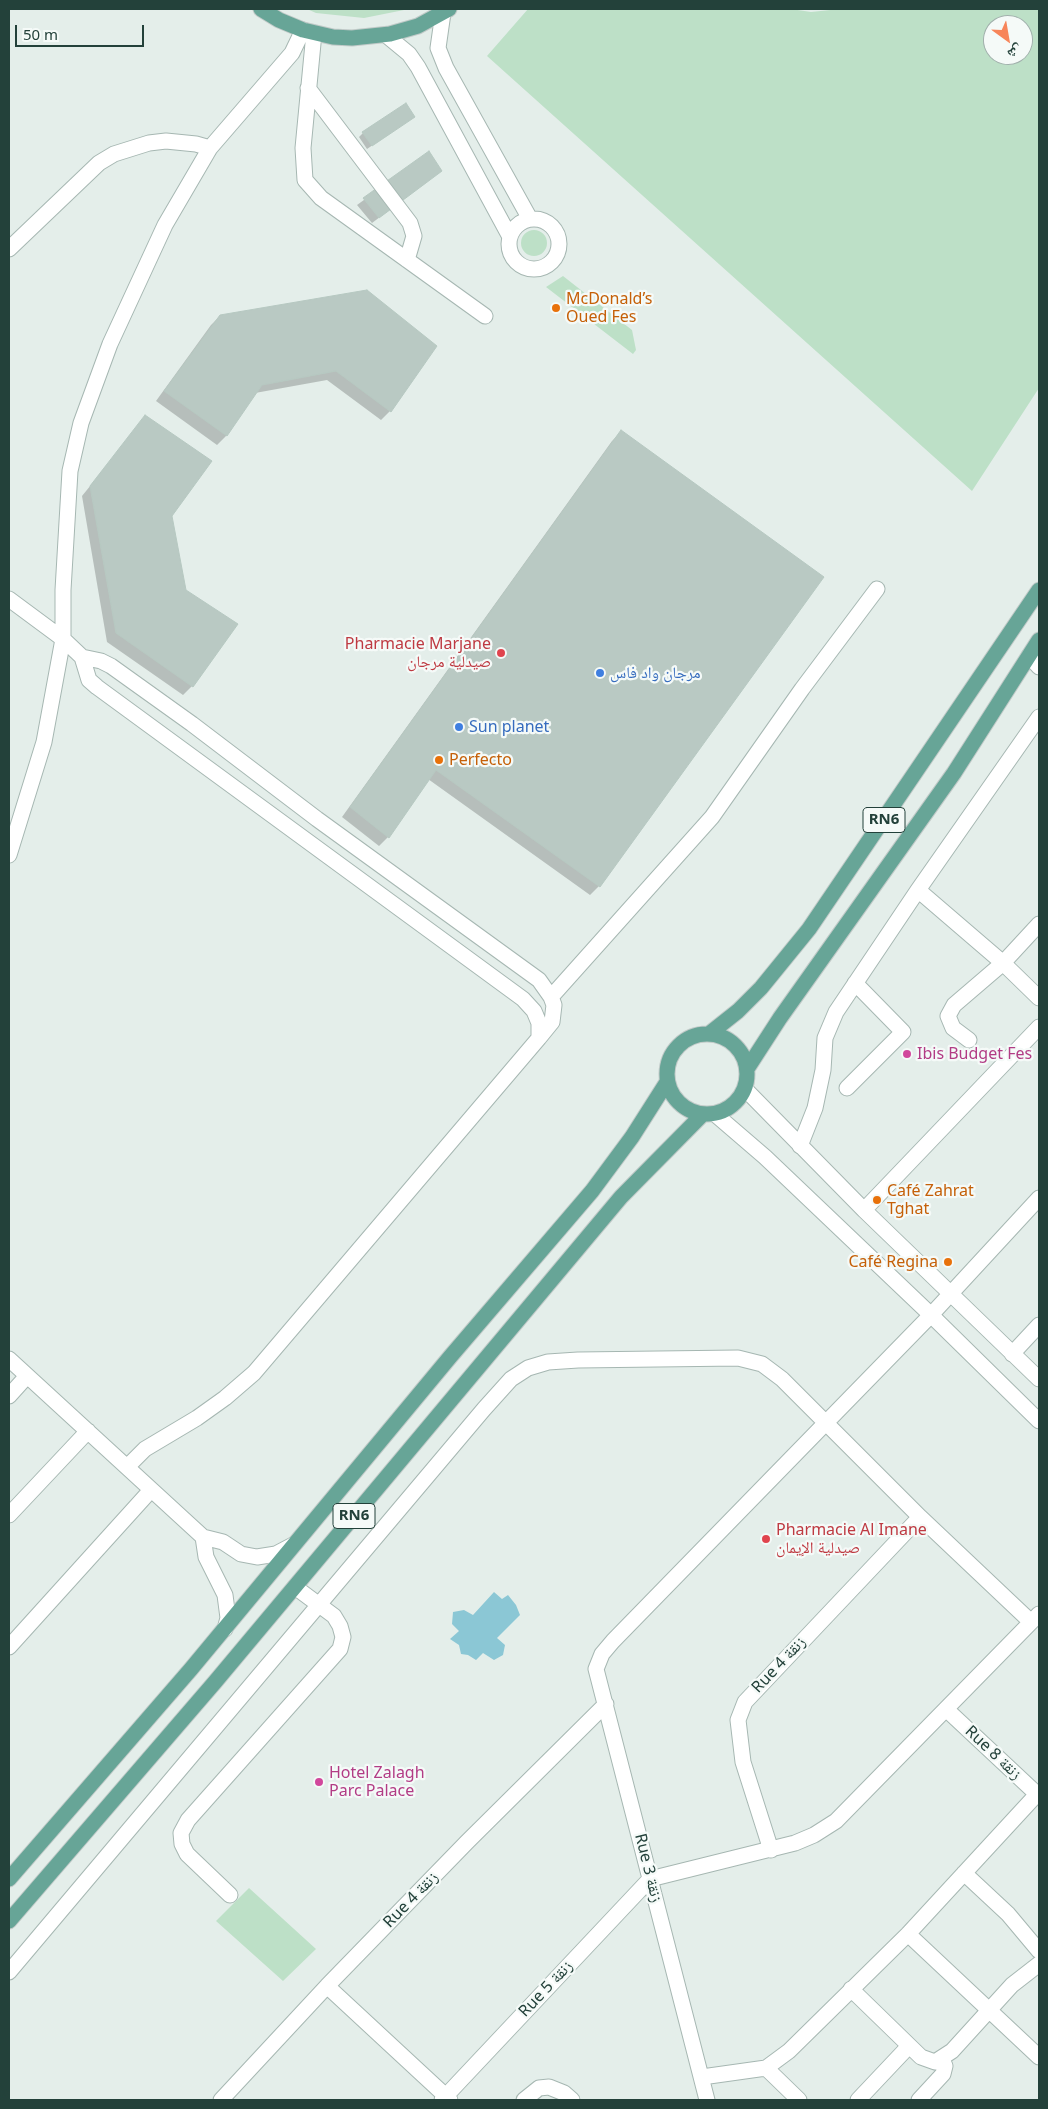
<!DOCTYPE html>
<meta charset="utf-8">
<style>
body{margin:0}
#map{position:relative;width:1048px;height:2109px;overflow:hidden;background:#e4eeea;font-family:"Noto Sans","Noto Naskh Arabic",sans-serif}
canvas{display:block}
.frame{position:absolute;inset:0;border:10px solid #23413a;pointer-events:none}
.north{position:absolute;left:983px;top:15px;width:50px;height:50px;box-sizing:border-box;background:#f5faf8;border:1px solid #a1b0ac;border-radius:50%;rotate:148deg;font-size:14px;font-weight:700;line-height:20px;text-align:center;color:#23413a}
.north::after{content:'';display:block;margin:auto;width:18px;height:22px;background:#f7855a;clip-path:polygon(50% 0,100% 100%,50% 72%,0 100%)}
.scale{position:absolute;left:15px;top:25px;width:129px;height:22px;box-sizing:border-box;border:2px solid #23413a;border-top:0;padding-left:6px;font-size:15px;line-height:18px;white-space:nowrap;color:#23413a;-webkit-text-stroke:4px #f5faf8;paint-order:stroke}
</style>
<div id="map">
<canvas width="1048" height="2109"></canvas>
<div class="frame"></div>
<div class="north">ش</div>
<div class="scale">50 m</div>
</div>
<script>
const c = document.querySelector('canvas').getContext('2d');
c.lineJoin = 'round';
function paint(path, color) {
  c.fillStyle = color;
  c.fill(path, 'evenodd');
}
function shape(rows) {
  const path = new Path2D();
  for (const r of rows) {
    if (r.length === 3) {
      path.moveTo(r[0] + r[2], r[1]);
      path.arc(r[0], r[1], r[2], 0, 2 * Math.PI);
      continue;
    }
    path.moveTo(r[0], r[1]);
    for (let i = 2; i < r.length; i += 2) path.lineTo(r[i], r[i + 1]);
  }
  return path;
}
function stroke(path, color, width, dash) {
  c.strokeStyle = color;
  c.lineWidth = width;
  c.lineCap = dash ? 'butt' : 'round';
  c.setLineDash(dash || []);
  c.stroke(path);
}
function label(font, color, halo, rows, align = 'center') {
  c.font = font + ' "Noto Sans","Noto Naskh Arabic",sans-serif';
  c.lineWidth = 4.5;
  c.setLineDash([]);
  c.textBaseline = 'middle';
  c.strokeStyle = halo;
  c.fillStyle = color;
  for (const [text, x, y, turn = 0] of rows) {
    c.save();
    c.translate(x, y);
    c.rotate((+turn || 0) * Math.PI / 180);
    c.textAlign = isNaN(turn) ? turn : align;
    if (halo) c.strokeText(text, 0, 0);
    c.fillText(text, 0, 0);
    c.restore();
  }
}
paint(shape([
 [307,9,409,9,364,18,316,13],
 [528,9,791,9,811,12,840,9,1039,9,1039,388,972,491,487,56],
 [993,25,1023,25,1023,55,993,55],
 [534,243,13],
 [563,276,632,330,636,350,633,354,546,287],
 [249,1888,316,1949,283,1981,216,1921]
]), '#bde0c7');
paint(shape([
 [494,1592,502,1599,508,1595,516,1605,520,1615,497,1638,505,1645,503,1655,494,1660,483,1653,476,1660,468,1655,461,1654,459,1645,450,1639,459,1631,452,1624,453,1612,464,1610,473,1615]
]), '#8bc7d5');
paint(shape([
 [414,117,367,149,359,137,363,133],
 [429,153,441,171,372,223,357,205],
 [220,316,436,346,390,411,381,420,327,380,255,393,226,436,217,445,156,401,211,325],
 [146,417,170,515,192,686,183,695,107,642,82,496],
 [621,432,823,577,599,886,590,895,428,779,388,837,379,846,342,817,612,441]
]), '#0003');
const building = shape([
 [406,103,415,117,372,146,362,132,406,103],
 [429,151,442,171,379,218,363,198,429,151],
 [367,290,437,346,391,412,336,371,262,385,227,436,164,391,220,315,367,290],
 [145,415,212,461,172,516,186,590,238,624,193,687,116,633,90,486,145,415],
 [621,430,824,577,600,887,436,770,389,838,350,807,621,430]
]);
paint(building, '#b9c9c3');
stroke(building, '#b6c8c1', 1);
const minor = shape([
 [443,13,438,48,446,68,530,219],
 [303,30,292,53,210,148,165,225,110,344,81,423,70,471,63,590,63,639,82,657,89,680,97,687,523,999,534,1011,539,1023,539,1038],
 [314,33,303,148,305,180,321,198,485,316],
 [386,35,409,54,418,67,510,237],
 [308,88,410,223,414,236,407,260],
 [534,244,25],
 [9,249,99,163,114,154,149,143,166,141,196,144,210,148],
 [9,599,63,639,44,742,9,855],
 [1029,656,1039,667],
 [82,657,101,661,111,666,192,724,317,819,539,980,551,997,554,1005,552,1022,539,1038,254,1373,225,1398,197,1418,145,1449,127,1467],
 [918,890,1003,963,1039,998],
 [551,997,712,817,802,689,877,589],
 [969,1040,953,1028,948,1016,954,1005,1003,963,1039,924],
 [847,1088,903,1032,855,983],
 [745,1089,864,1210,1039,1379],
 [715,1114,765,1157,931,1315,1039,1421],
 [800,1146,815,1108,823,1070,825,1038,836,1012,918,890,1039,717],
 [864,1210,1039,1027],
 [1012,1354,1039,1325],
 [9,1359,203,1537,223,1542,241,1554,257,1557,276,1554,293,1545],
 [9,1396,27,1376],
 [9,1515,88,1431],
 [203,1537,206,1557,225,1595,228,1618,225,1629],
 [9,1647,151,1490],
 [947,1710,1039,1796],
 [771,1850,743,1762,738,1720,745,1702,920,1517],
 [964,1873,1008,1914,1039,1951],
 [230,1895,187,1854,182,1844,181,1833,188,1820,340,1649,343,1637,340,1626,334,1616,295,1587],
 [908,1934,1039,2057],
 [9,1972,484,1409,511,1379,528,1368,548,1362,578,1360,738,1358,762,1364,782,1379,920,1517,1031,1622],
 [327,1986,450,2100],
 [851,1989,921,2057,935,2062,952,2051,1012,1985,1039,1964],
 [766,2068,799,2100],
 [702,2077,766,2068,789,2051,908,1934,1039,1792],
 [221,2100,327,1986,467,1842,606,1704],
 [442,2100,650,1879,795,1843,814,1835,836,1821,1039,1614],
 [524,2100,539,2088,549,2087,564,2093,572,2100],
 [707,2100,596,1669,602,1654,613,1641,931,1315,1039,1198],
 [858,2100,909,2046],
 [919,2100,943,2074,945,2066,942,2059]
]);
const major = shape([
 [261,9,279,20,303,30,333,37,352,38,390,34,418,26,449,9],
 [707,1074,40],
 [709,1034,738,1011,761,988,809,929,1039,590],
 [747,1069,780,1018,954,773,1039,640],
 [9,1879,191,1669,450,1357,592,1191,632,1137,667,1082],
 [9,1921,215,1682,621,1197,702,1115]
]);
stroke(minor, '#a6b7b2', 17);
stroke(major, '#c1cac8', 17);
stroke(minor, '#fff', 15);
stroke(major, '#67a597', 15);
for (const [x, y, r, color] of [
 [556,308,5,"#e8710a"],
 [501,653,5,"#e0444e"],
 [600,673,5,"#3f7fe0"],
 [459,727,5,"#3f7fe0"],
 [439,760,5,"#e8710a"],
 [907,1054,5,"#d1479c"],
 [877,1200,5,"#e8710a"],
 [948,1262,5,"#e8710a"],
 [766,1539,5,"#e0444e"],
 [319,1782,5,"#d1479c"]
]) {
  const dot = new Path2D();
  dot.arc(x, y, r, 0, 2 * Math.PI);
  c.fillStyle = color;
  c.fill(dot);
  stroke(dot, '#f5faf8', 2);
}
for (const [x, y, w] of [
 [884,820,42],
 [354,1516,42]
]) {
  const box = new Path2D();
  box.roundRect(x - w / 2, y - 12.5, w, 25, 4);
  c.fillStyle = '#f5faf8';
  c.fill(box);
  stroke(box, '#23413a', 1);
}
label('bold 15px', '#23413a', null, [
 ["RN6",884,820],
 ["RN6",354,1516]
]);
label('16px', '#c56008', '#f5faf8', [
 ["McDonald’s",566,299],
 ["Oued Fes",566,317],
 ["Perfecto",449,760],
 ["Café Zahrat",887,1191],
 ["Tghat",887,1209],
 ["Café Regina",938,1262,"right"]
], 'left');
label('16px', '#be3a42', '#f5faf8', [
 ["Pharmacie Marjane",491,644],
 ["صيدلية مرجان",491,662],
 ["Pharmacie Al Imane",776,1530,"left"],
 ["صيدلية الإيمان",776,1548,"left"]
], 'right');
label('16px', '#366cbe', '#f5faf8', [
 ["مرجان واد فاس",610,673],
 ["Sun planet",469,727]
], 'left');
label('16px', '#b23c85', '#f5faf8', [
 ["Ibis Budget Fes",917,1054],
 ["Hotel Zalagh",329,1773],
 ["Parc Palace",329,1791]
], 'left');
label('16px', '#23413a', '#f5faf8', [
 ["Rue 4 زنقة",779,1665,-47],
 ["Rue 8 زنقة",993,1753,43],
 ["Rue 3 زنقة",648,1868,76],
 ["Rue 4 زنقة",411,1900,-46],
 ["Rue 5 زنقة",546,1989,-47]
]);
</script>
